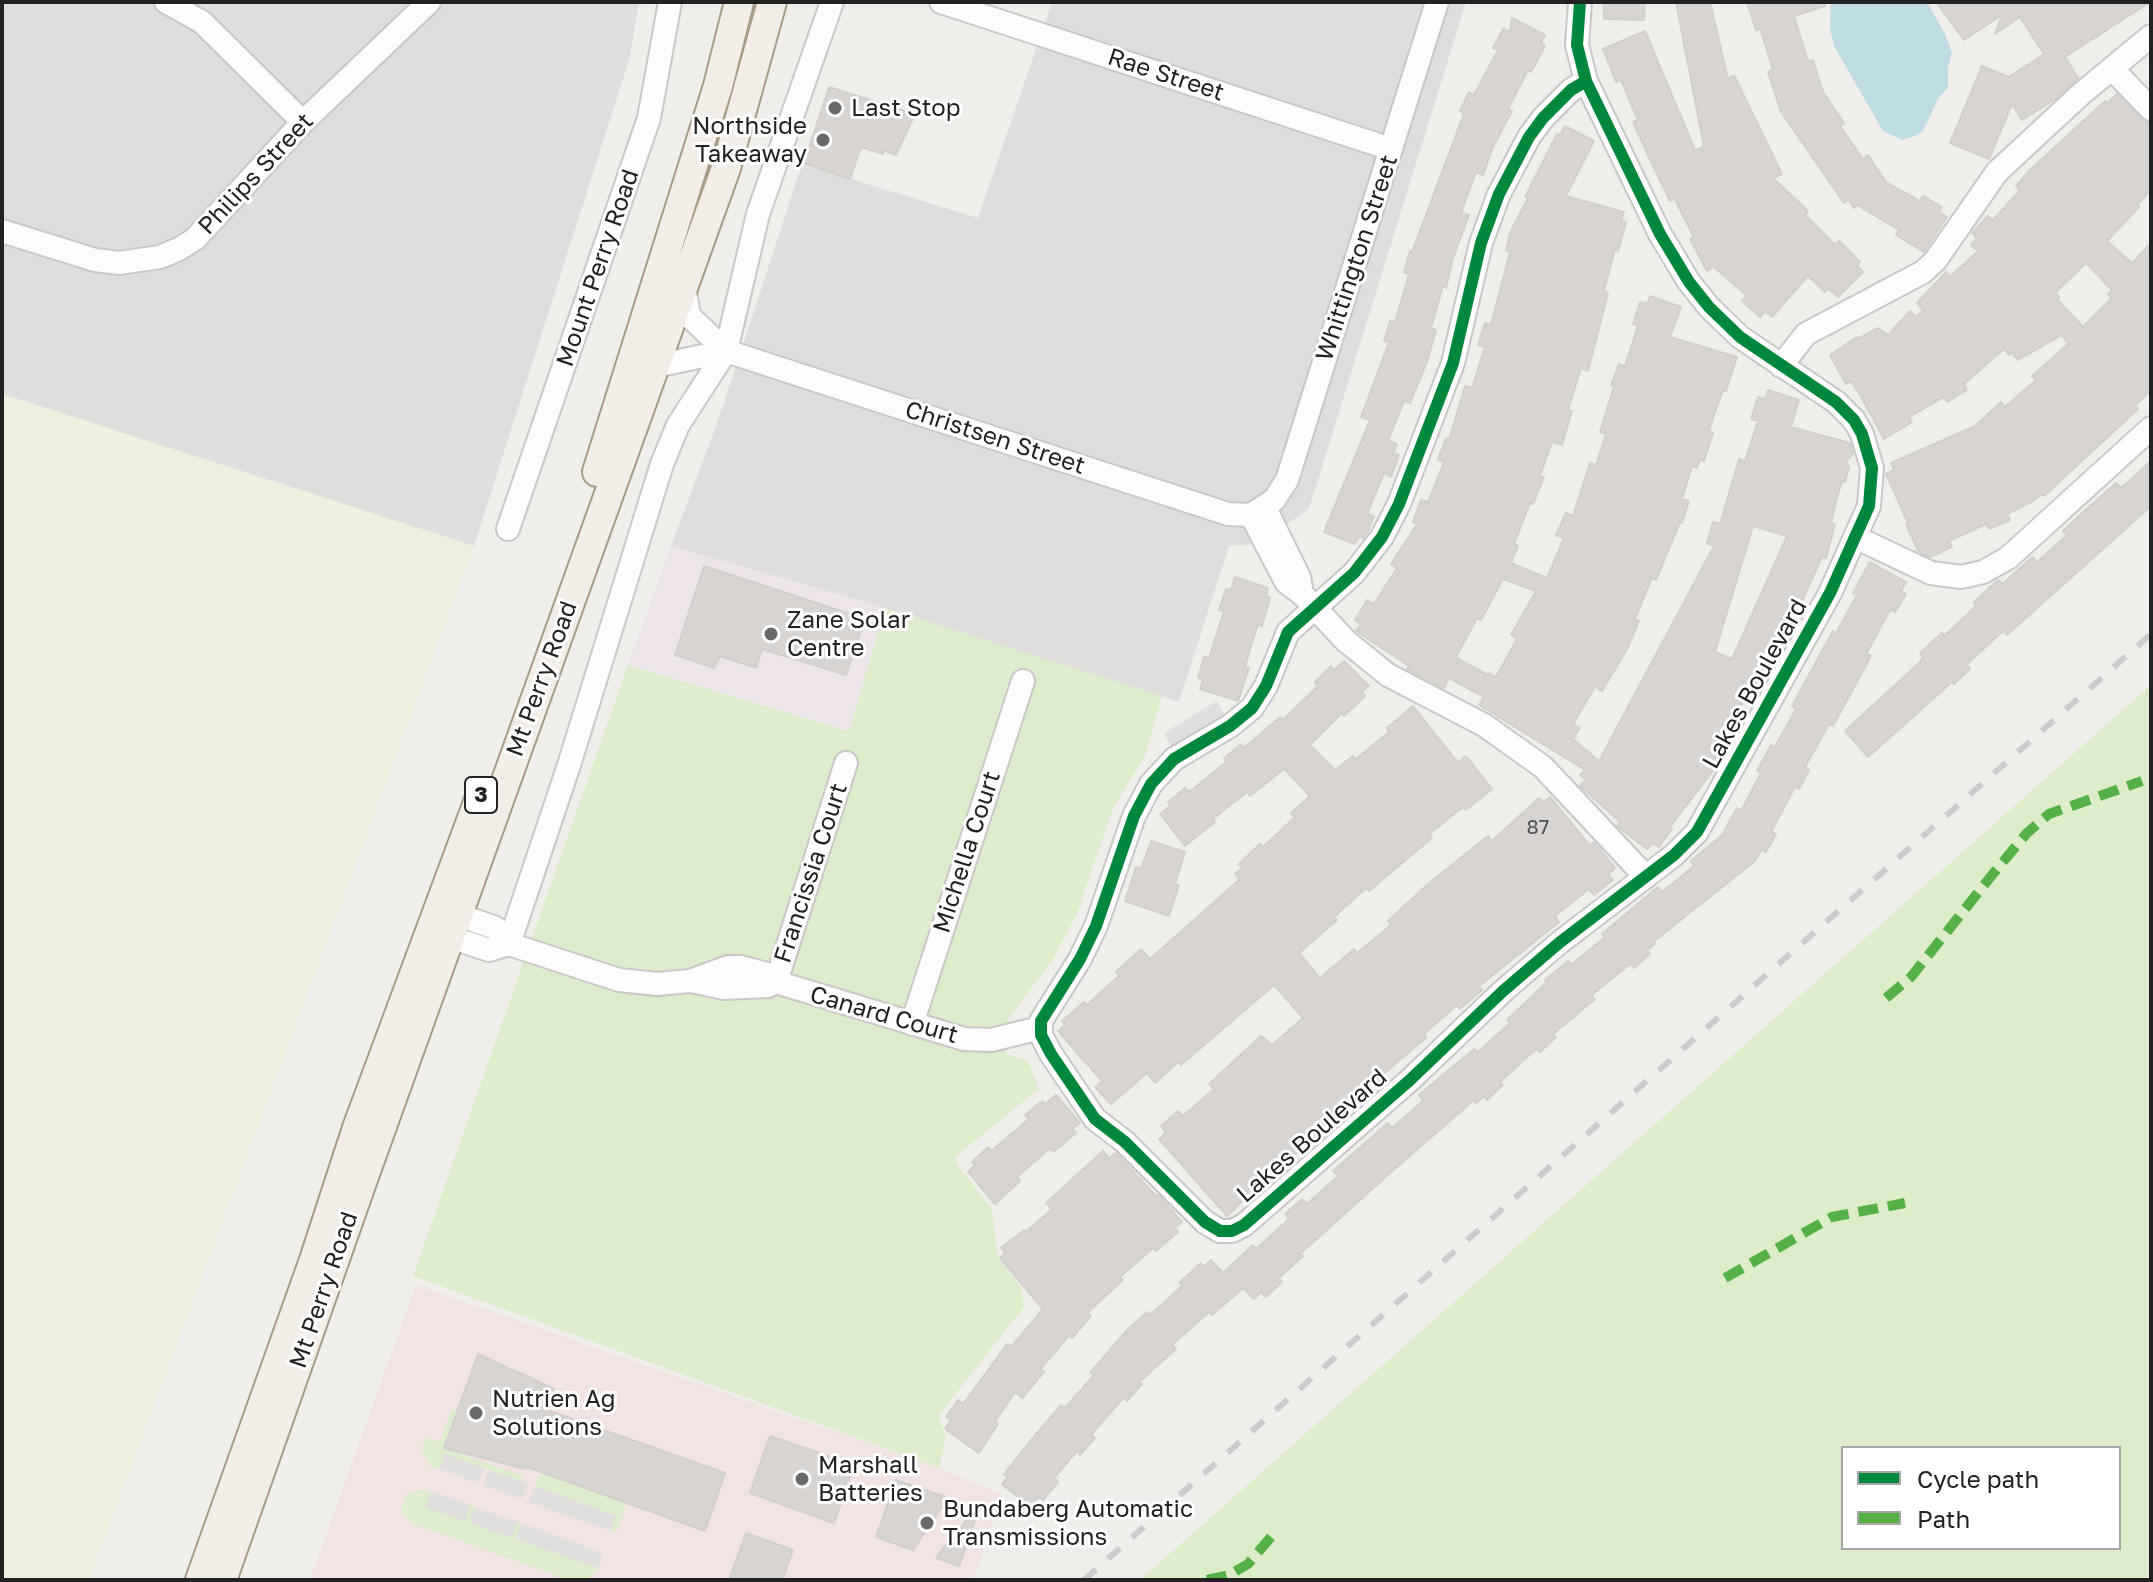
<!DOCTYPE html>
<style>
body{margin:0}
#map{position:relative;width:2153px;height:1582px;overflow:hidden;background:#f0eeeb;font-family:"Golos Text",sans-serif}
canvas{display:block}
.frame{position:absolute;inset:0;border:4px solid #222;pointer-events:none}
.legend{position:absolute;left:1841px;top:1446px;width:280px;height:104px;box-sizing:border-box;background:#fff;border:2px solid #a7a7a7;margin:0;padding:10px 14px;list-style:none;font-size:24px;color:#222}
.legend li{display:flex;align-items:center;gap:16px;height:40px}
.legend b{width:40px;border:2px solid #a7a7a7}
</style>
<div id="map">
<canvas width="2153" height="1582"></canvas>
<div class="frame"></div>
<ul class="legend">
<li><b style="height:10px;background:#00873e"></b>Cycle path</li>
<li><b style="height:10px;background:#55b145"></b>Path</li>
</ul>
</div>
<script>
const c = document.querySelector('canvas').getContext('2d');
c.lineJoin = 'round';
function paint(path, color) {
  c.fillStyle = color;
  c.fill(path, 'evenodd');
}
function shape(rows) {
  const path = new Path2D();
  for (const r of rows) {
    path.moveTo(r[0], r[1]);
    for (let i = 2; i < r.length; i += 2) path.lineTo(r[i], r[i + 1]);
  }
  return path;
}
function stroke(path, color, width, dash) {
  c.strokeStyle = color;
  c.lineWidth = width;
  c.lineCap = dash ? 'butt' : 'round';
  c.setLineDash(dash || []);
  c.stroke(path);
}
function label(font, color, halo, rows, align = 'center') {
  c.font = font + ' "Golos Text",sans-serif';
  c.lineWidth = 6;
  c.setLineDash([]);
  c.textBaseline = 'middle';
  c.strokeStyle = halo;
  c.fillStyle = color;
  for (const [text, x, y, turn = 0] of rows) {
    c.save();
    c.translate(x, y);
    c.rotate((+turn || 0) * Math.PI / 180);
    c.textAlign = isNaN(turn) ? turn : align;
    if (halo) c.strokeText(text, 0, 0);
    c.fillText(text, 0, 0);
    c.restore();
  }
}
paint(shape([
 [2,2,639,2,630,57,474,546,2,394],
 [1045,2,1466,2,1309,509,1258,544,1229,546,1179,702,885,608,671,546,720,415,802,164,978,218,1051,5]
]), '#dfdedc');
paint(shape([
 [416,1285,939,1468,1001,1494,974,1580,310,1580]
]), '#f1e3e1');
paint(shape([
 [671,546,885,608,849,731,628,665]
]), '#ede4e9');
paint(shape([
 [2,394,474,546,89,1580,2,1580]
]), '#efefdf');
paint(shape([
 [885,608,1162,696,1145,756,1113,808,1077,914,1052,961,1009,1018,1006,1054,1028,1061,1039,1089,955,1157,959,1167,992,1209,998,1258,1021,1287,1024,1307,939,1415,946,1437,939,1468,413,1276,628,665,849,731],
 [2151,685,2151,1580,1140,1580],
 [2119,1448,2119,1548,1843,1548,1843,1448],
 [452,1409,457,1411,444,1448,523,1476,521,1482,445,1454,439,1469,431,1467,422,1451,424,1440,428,1438,440,1442],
 [540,1472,627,1503,616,1532,611,1531,616,1516,535,1486],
 [418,1490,431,1491,426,1506,464,1521,470,1505,475,1507,470,1523,512,1537,517,1522,521,1523,516,1539,598,1568,587,1580,569,1580,411,1523,402,1512,402,1506,407,1495]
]), '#ddeccb');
paint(shape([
 [1217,701,1226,717,1173,749,1164,733],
 [445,1454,484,1468,478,1483,439,1469],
 [488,1470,528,1484,522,1499,483,1485],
 [535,1486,616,1516,611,1531,529,1502],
 [431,1491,470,1505,465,1521,426,1507],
 [475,1507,517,1522,512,1538,470,1523],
 [521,1523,603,1553,598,1568,516,1539]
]), '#e0dfde');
paint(shape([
 [1831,2,1927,2,1945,34,1952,53,1948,67,1948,88,1939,97,1923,131,1917,135,1902,140,1883,131,1834,46,1830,29]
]), '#bfdbe3');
const building = shape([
 [1604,2,1645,2,1644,20,1604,19,1604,2],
 [1676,2,1710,2,1728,79,1734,75,1782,174,1773,178,1808,211,1805,215,1835,245,1839,241,1860,262,1857,266,1863,272,1838,297,1828,288,1825,292,1808,276,1772,317,1765,311,1760,317,1742,301,1747,296,1714,267,1707,271,1690,239,1694,237,1684,218,1675,199,1670,201,1653,166,1633,122,1638,120,1621,80,1616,82,1603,49,1645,31,1695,150,1704,147,1676,2],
 [1747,2,1825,2,1825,6,1794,16,1808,61,1813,60,1823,92,1844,123,1840,126,1863,159,1868,155,1886,182,1920,201,1923,196,1942,207,1939,212,1947,217,1924,252,1896,235,1899,230,1857,205,1854,208,1849,200,1844,203,1781,112,1768,72,1773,70,1767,50,1760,29,1756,30,1747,2],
 [1936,2,2150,2,2065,57,2078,78,2057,98,2022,120,2012,104,1989,159,1950,143,1982,66,2009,77,2044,54,2020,17,1995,34,2002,15,1964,40,1936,2],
 [1512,18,1545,35,1541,43,1545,46,1531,72,1528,70,1508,109,1512,111,1493,147,1483,175,1476,172,1461,213,1469,215,1453,258,1446,288,1443,286,1431,328,1436,330,1427,362,1410,403,1404,401,1388,441,1397,444,1393,453,1399,455,1391,477,1384,473,1367,514,1374,516,1367,533,1363,538,1359,536,1355,544,1324,532,1370,420,1361,417,1389,342,1384,341,1390,321,1395,322,1403,295,1409,274,1404,272,1410,251,1412,252,1464,113,1460,111,1469,92,1474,95,1498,50,1493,48,1503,29,1510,32,1512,18],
 [829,87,915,114,896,155,883,150,883,154,861,147,850,179,804,163,829,87],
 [2117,94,2141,119,2151,123,2151,190,2137,205,2139,207,2107,241,2132,263,2151,243,2151,390,2135,406,2138,409,2044,496,2042,494,2033,501,2007,514,2010,520,1989,529,1986,524,1949,541,1952,547,1930,557,1918,551,1906,524,1908,523,1886,474,1894,470,1891,463,1975,426,2001,402,2005,407,2036,380,2032,376,2068,344,2062,335,2018,360,2011,352,2009,355,2004,349,1964,384,1967,390,1947,402,1944,397,1909,417,1912,422,1884,439,1860,395,1851,381,1846,384,1830,355,1857,337,1858,339,1878,328,1888,335,1910,311,1916,317,1923,311,1917,303,1946,272,1950,277,1978,251,1971,245,1977,238,1972,233,1988,216,1993,220,2020,190,2016,186,2031,169,2105,101,2107,103,2117,94],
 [2086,263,2112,290,2108,294,2112,298,2083,327,2057,299,2059,297,2055,293,2086,263],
 [1565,126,1594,141,1566,196,1624,212,1621,221,1626,222,1618,251,1615,249,1610,268,1604,291,1608,293,1588,371,1581,368,1568,410,1572,411,1562,445,1552,442,1540,476,1544,477,1533,504,1530,503,1522,524,1514,544,1518,546,1511,563,1547,578,1564,538,1556,535,1566,513,1573,516,1590,463,1596,465,1606,434,1600,432,1614,386,1611,385,1619,364,1625,366,1638,326,1633,324,1640,302,1647,304,1650,296,1681,307,1670,337,1737,357,1726,391,1723,390,1715,412,1709,431,1713,433,1704,461,1700,460,1697,468,1692,466,1682,499,1689,501,1682,523,1680,522,1656,580,1652,578,1635,619,1639,621,1627,649,1602,691,1595,687,1573,724,1580,728,1573,739,1599,761,1714,546,1707,543,1713,522,1720,524,1739,459,1745,461,1758,421,1751,419,1758,397,1765,399,1768,390,1799,400,1791,427,1850,443,1853,454,1846,461,1849,467,1845,482,1842,481,1836,501,1831,523,1835,524,1826,558,1822,557,1802,601,1796,598,1779,637,1785,639,1775,661,1750,703,1744,700,1724,737,1729,740,1712,772,1670,827,1672,829,1659,847,1653,843,1647,849,1617,826,1620,822,1580,786,1586,780,1580,775,1585,770,1479,705,1484,697,1449,678,1444,688,1407,669,1409,666,1356,631,1361,624,1355,620,1367,600,1374,604,1397,568,1391,564,1417,524,1413,522,1421,500,1428,502,1444,462,1438,460,1446,438,1449,440,1465,386,1472,388,1485,347,1478,345,1485,323,1491,325,1510,252,1506,250,1510,233,1528,198,1525,197,1557,134,1560,135,1565,126],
 [1753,526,1787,536,1732,659,1715,652,1753,526],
 [1503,579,1536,591,1511,635,1517,639,1496,677,1489,673,1488,675,1456,657,1477,618,1481,620,1503,579],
 [2151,461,2151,506,2007,635,2003,631,1966,665,1970,669,1954,684,1952,682,1868,757,1845,731,1918,664,1923,657,1920,653,1942,633,1944,636,1959,622,1976,606,1973,603,1998,580,2003,584,2032,557,2037,562,2067,535,2063,531,2080,515,2116,483,2121,488,2151,461],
 [1870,562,1906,582,1901,591,1906,594,1895,612,1890,610,1866,654,1871,656,1833,726,1829,724,1805,767,1809,770,1799,789,1795,787,1771,832,1776,834,1766,852,1761,850,1755,861,1653,942,1655,944,1647,950,1650,954,1634,968,1630,964,1592,995,1595,999,1553,1034,1556,1037,1540,1052,1536,1049,1500,1082,1503,1085,1487,1100,1484,1096,1476,1103,1474,1100,1389,1174,1300,1254,1303,1256,1279,1278,1282,1282,1266,1297,1261,1292,1254,1299,1243,1288,1212,1315,1209,1312,1172,1345,1176,1349,1139,1382,1142,1384,1127,1401,1123,1398,1091,1435,1095,1438,1080,1455,1077,1451,1054,1478,1058,1482,1043,1500,1039,1497,1030,1507,1002,1484,1008,1477,1004,1474,1031,1440,1061,1405,1065,1408,1094,1375,1090,1373,1127,1330,1147,1312,1150,1315,1166,1301,1182,1286,1179,1283,1201,1263,1204,1267,1211,1260,1223,1273,1253,1245,1256,1249,1289,1219,1285,1214,1302,1199,1307,1204,1338,1176,1333,1171,1388,1123,1392,1128,1423,1101,1419,1095,1474,1049,1478,1052,1510,1023,1507,1020,1547,982,1545,980,1568,961,1571,965,1605,937,1602,934,1658,887,1662,892,1694,866,1691,861,1722,835,1737,808,1741,811,1761,773,1757,771,1771,745,1775,747,1785,729,1796,709,1792,706,1833,631,1836,633,1846,615,1857,595,1853,593,1870,562],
 [704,566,865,619,846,675,762,649,756,668,720,656,714,668,675,655,704,566],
 [1235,577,1268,588,1266,596,1270,598,1262,626,1258,624,1251,646,1245,667,1249,668,1238,701,1200,689,1203,679,1198,678,1204,657,1209,658,1224,611,1219,610,1226,589,1231,590,1235,577],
 [1344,661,1369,686,1362,692,1365,696,1344,716,1342,713,1310,745,1335,770,1353,756,1356,759,1389,732,1387,728,1413,706,1455,759,1459,762,1466,756,1492,789,1466,810,1463,807,1429,834,1432,838,1369,891,1366,888,1334,917,1337,920,1299,953,1320,978,1354,949,1357,953,1391,925,1388,921,1428,884,1488,836,1492,841,1539,798,1543,802,1550,797,1590,846,1594,842,1615,868,1608,874,1613,880,1594,895,1589,889,1555,916,1559,922,1479,986,1482,990,1460,1009,1457,1005,1424,1034,1427,1037,1382,1075,1384,1078,1285,1163,1282,1160,1249,1189,1252,1192,1227,1216,1159,1139,1166,1133,1161,1126,1178,1111,1183,1116,1214,1089,1209,1084,1261,1036,1272,1045,1303,1018,1274,985,1181,1065,1178,1062,1155,1083,1147,1073,1111,1104,1095,1087,1102,1081,1058,1031,1065,1025,1062,1021,1084,1002,1087,1005,1103,990,1119,976,1116,972,1141,949,1150,959,1240,879,1235,874,1242,868,1239,864,1260,844,1263,847,1295,817,1291,813,1310,796,1284,769,1250,796,1247,792,1213,819,1215,822,1185,846,1160,814,1171,805,1168,802,1185,788,1189,792,1208,777,1227,761,1224,758,1241,744,1244,748,1280,717,1283,720,1318,686,1315,682,1331,666,1334,670,1344,661],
 [1151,841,1185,852,1175,884,1179,885,1169,916,1125,901,1136,867,1141,869,1151,841],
 [1056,1095,1080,1123,1072,1129,1076,1133,1053,1152,1050,1148,1017,1177,1020,1181,995,1204,968,1172,975,1165,972,1162,988,1147,991,1151,1029,1119,1025,1115,1042,1101,1045,1104,1056,1095],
 [1103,1151,1109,1158,1116,1153,1156,1196,1158,1195,1161,1198,1182,1222,1175,1228,1178,1232,1156,1251,1153,1248,1137,1262,1120,1277,1123,1280,1087,1313,1091,1316,1072,1338,1069,1335,1055,1352,1040,1369,1044,1372,1022,1398,1015,1392,995,1422,998,1424,979,1453,945,1429,951,1420,946,1417,958,1400,963,1404,1007,1344,1011,1347,1043,1309,1000,1258,1005,1253,1001,1248,1024,1230,1026,1232,1052,1209,1046,1203,1103,1151],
 [478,1354,554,1389,547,1410,725,1473,705,1531,527,1467,526,1469,444,1448,478,1354],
 [770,1436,854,1465,834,1523,750,1493,770,1436],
 [896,1480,948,1498,913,1550,876,1537,896,1480],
 [977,1507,979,1508,959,1566,936,1558,977,1507],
 [746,1533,793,1550,782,1580,729,1580,746,1533]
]);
paint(building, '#d7d4d2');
stroke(building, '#d3d0cc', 2);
const minor = shape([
 [166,2,202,22,303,122],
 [941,2,1391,149],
 [1580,2,1577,45,1586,81,1660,234,1689,282,1709,307,1740,337,1836,402,1854,420,1862,434,1872,468,1869,506,1830,593,1697,832,1674,855,1559,943,1503,991,1410,1080,1244,1225,1232,1231,1220,1231,1205,1222,1125,1142,1095,1119,1051,1054,1041,1035,1041,1021,1080,959,1096,926,1134,816,1151,784,1174,759,1230,726,1252,708,1266,686,1288,632,1354,573,1382,537,1399,504,1453,363,1481,243,1499,194,1529,137,1543,118,1571,90,1586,81],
 [2113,70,2151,109],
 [2,231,95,260,119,263,160,257,179,249,195,239,303,122,429,2],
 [684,286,689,316,726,351,1228,514,1251,515,1274,500,1287,480,1437,2],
 [656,366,726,351],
 [1781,366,1806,334,1923,272,1935,261,1997,172,2081,94,2151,36],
 [1251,515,1286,582,1302,594,1299,577,1265,508],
 [508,529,649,118,670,2],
 [1857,538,1931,573,1961,577,1983,572,2008,558,2151,428],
 [1302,594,1346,641,1388,675,1484,725,1543,767,1646,877],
 [458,915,496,928,509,944,619,980,657,984,690,981,728,967,740,967,767,974,776,982,964,1039,991,1040,1040,1028],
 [450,937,489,950,509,944],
 [509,944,569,765,662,464,678,425,726,351,758,214,832,2],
 [691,981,724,988,768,986,776,982],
 [776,982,846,763],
 [912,1024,1023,681]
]);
const major = shape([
 [597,472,718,86,739,2],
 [200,1580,314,1260,357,1128,480,797],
 [222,1580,362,1182,726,168,772,2]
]);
stroke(minor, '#c9c8c7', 26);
stroke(major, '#a79c86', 32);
stroke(minor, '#fdfcfc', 22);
stroke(major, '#f3ede7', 28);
stroke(shape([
 [1084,1580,2151,634]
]), '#ccc', 6, [16, 16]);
stroke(shape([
 [1886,998,1911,977,1992,875,2027,833,2049,814,2142,781],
 [1725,1278,1832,1217,1905,1203],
 [1207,1580,1229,1575,1248,1564,1276,1531]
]), '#55b145', 10, [20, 10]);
stroke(shape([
 [1580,2,1577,45,1586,81,1660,234,1689,282,1709,307,1740,337,1836,402,1854,420,1862,434,1872,468,1869,506,1830,593,1697,832,1674,855,1559,943,1503,991,1410,1080,1244,1225,1232,1231,1220,1231,1205,1222,1125,1142,1095,1119,1051,1054,1041,1035,1041,1021,1080,959,1096,926,1134,816,1151,784,1174,759,1230,726,1252,708,1266,686,1288,632,1354,573,1382,537,1399,504,1453,363,1481,243,1499,194,1529,137,1543,118,1571,90,1586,81]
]), '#00873e', 12);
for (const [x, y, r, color] of [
 [835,108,8,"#6a6968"],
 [823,140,8,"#6a6968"],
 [771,634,8,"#6a6968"],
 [476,1413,8,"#6a6968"],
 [802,1479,8,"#6a6968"],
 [927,1523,8,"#6a6968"]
]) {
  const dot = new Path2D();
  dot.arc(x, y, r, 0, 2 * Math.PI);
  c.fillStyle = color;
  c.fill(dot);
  stroke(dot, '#fff', 3);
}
label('20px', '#4f4e4e', null, [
 ["87",1538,828]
]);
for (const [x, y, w] of [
 [481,795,32]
]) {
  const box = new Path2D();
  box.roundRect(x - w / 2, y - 18, w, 36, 6);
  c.fillStyle = '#fff';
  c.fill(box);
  stroke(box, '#222', 2);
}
label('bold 22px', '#222', null, [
 ["3",481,795]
]);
label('24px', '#222', '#fff', [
 ["Rae Street",1166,75,18],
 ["Philips Street",256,174,-47],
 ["Whittington Street",1357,258,-72],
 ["Mount Perry Road",598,268,-71],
 ["Christsen Street",995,438,18],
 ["Mt Perry Road",542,679,-70],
 ["Lakes Boulevard",1755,684,-61],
 ["Michella Court",967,852,-72],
 ["Francissia Court",811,873,-72],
 ["Canard Court",884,1015,16],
 ["Lakes Boulevard",1312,1136,-41],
 ["Mt Perry Road",324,1290,-71]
]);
label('24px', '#222', '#fff', [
 ["Last Stop",851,108],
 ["Northside",807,126,"right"],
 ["Takeaway",807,154,"right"],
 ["Zane Solar",787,620],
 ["Centre",787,648],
 ["Nutrien Ag",492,1399],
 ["Solutions",492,1427],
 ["Marshall",818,1465],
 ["Batteries",818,1493],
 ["Bundaberg Automatic",943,1509],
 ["Transmissions",943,1537]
], 'left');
</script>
